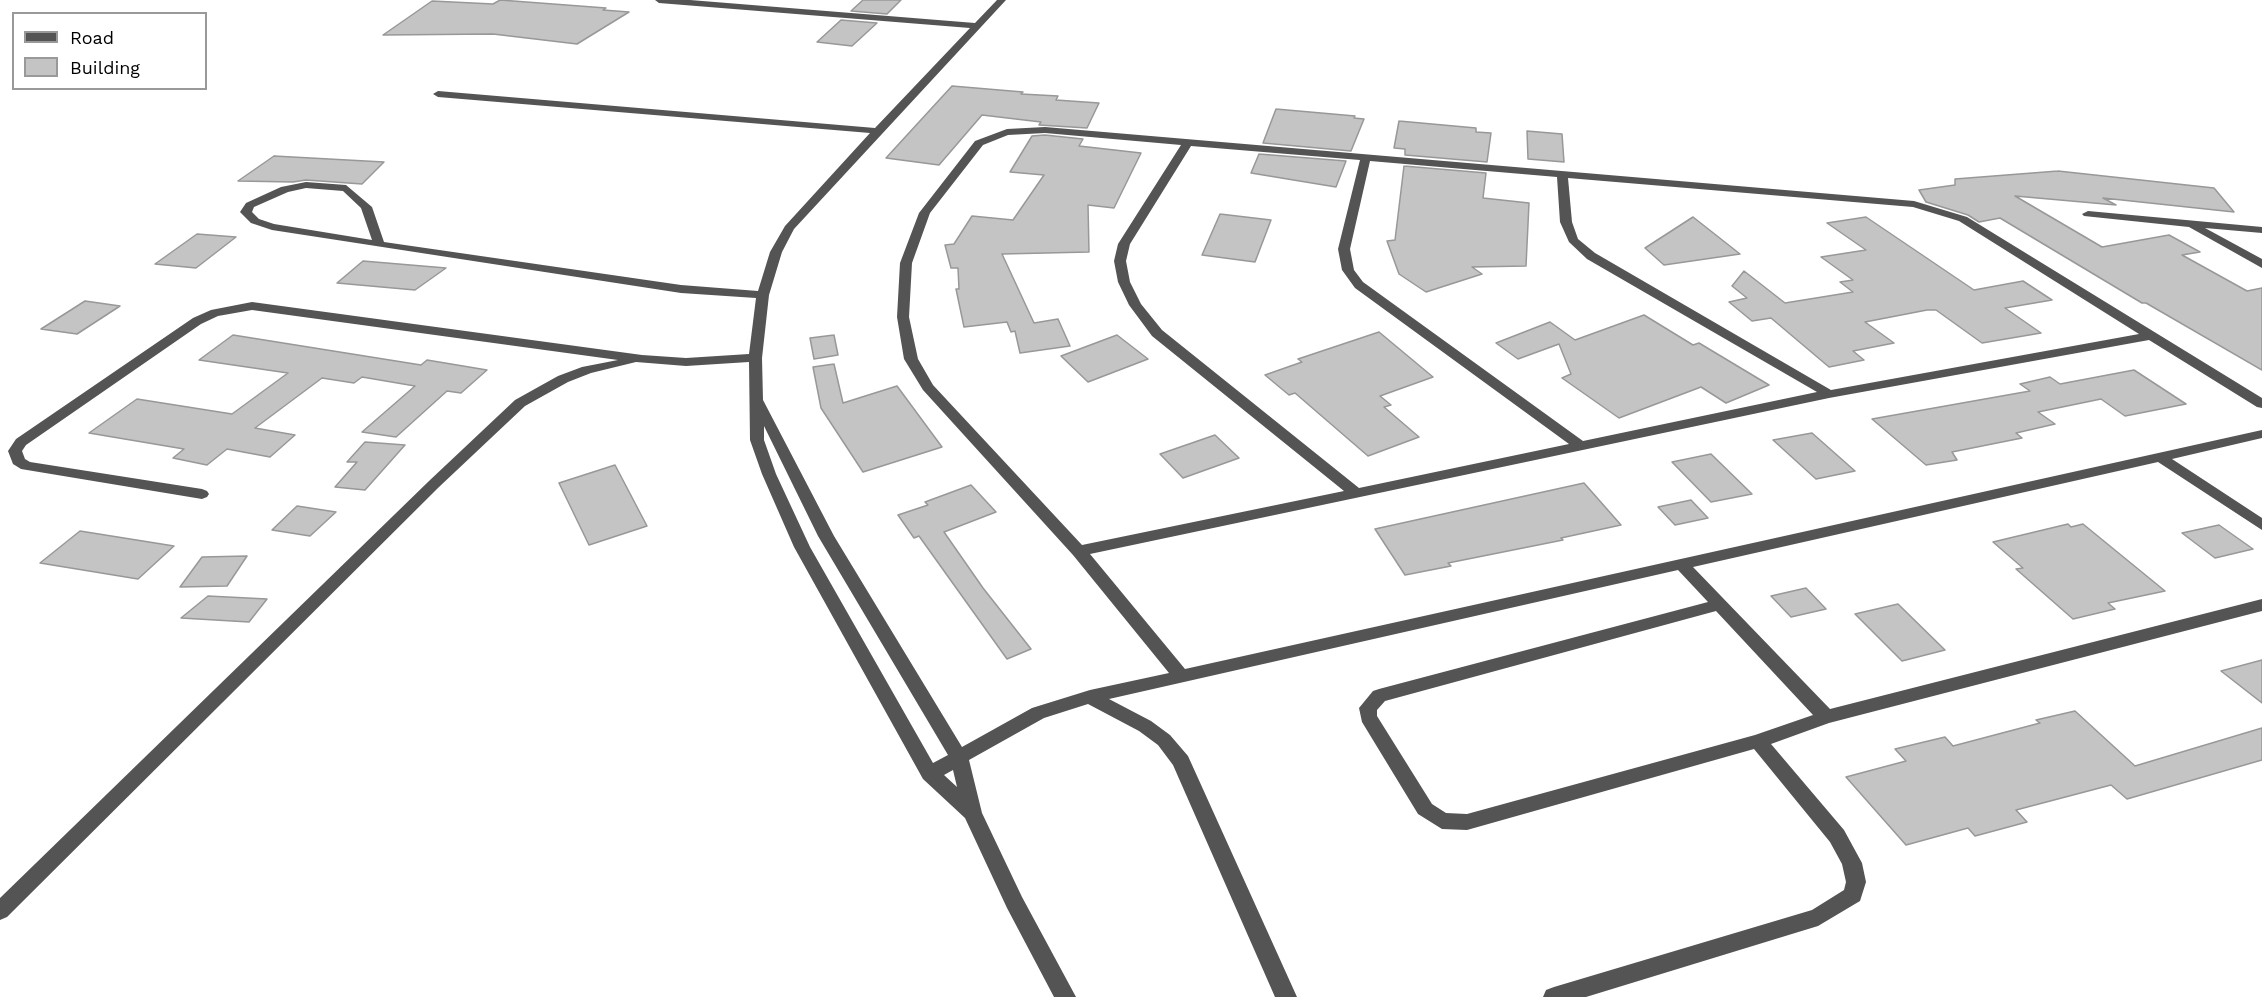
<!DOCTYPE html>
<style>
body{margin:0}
#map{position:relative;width:2262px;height:997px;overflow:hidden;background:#fff;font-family:"Work Sans",sans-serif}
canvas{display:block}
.legend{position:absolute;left:12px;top:12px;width:195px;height:78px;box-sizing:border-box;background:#fff;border:2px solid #999;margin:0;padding:8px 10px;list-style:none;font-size:18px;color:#000}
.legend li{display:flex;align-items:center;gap:12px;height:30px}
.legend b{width:30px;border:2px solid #999}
</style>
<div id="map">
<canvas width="2262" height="997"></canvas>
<ul class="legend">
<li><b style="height:8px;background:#545454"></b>Road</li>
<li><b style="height:16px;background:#c4c4c4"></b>Building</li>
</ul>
</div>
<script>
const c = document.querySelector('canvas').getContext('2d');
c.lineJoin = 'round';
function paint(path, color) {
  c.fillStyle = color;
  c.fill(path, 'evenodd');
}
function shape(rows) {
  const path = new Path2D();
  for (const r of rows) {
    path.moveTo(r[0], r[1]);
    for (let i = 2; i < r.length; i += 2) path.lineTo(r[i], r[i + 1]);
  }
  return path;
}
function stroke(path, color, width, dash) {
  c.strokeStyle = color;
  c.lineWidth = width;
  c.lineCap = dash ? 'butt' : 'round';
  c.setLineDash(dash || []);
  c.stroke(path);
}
const building = shape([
 [500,0,606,8,603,10,629,12,577,44,493,34,383,35,432,1,493,4,500,0],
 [863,0,901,0,887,14,851,11,863,0],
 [841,20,877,23,852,46,817,42,841,20],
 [952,86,1023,92,1021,94,1058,96,1056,100,1099,103,1087,128,1039,125,1041,122,982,115,939,165,886,158,952,86],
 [1276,109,1355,116,1354,118,1364,119,1351,151,1263,143,1276,109],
 [1399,121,1476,128,1476,132,1491,133,1487,162,1405,155,1405,149,1394,148,1399,121],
 [1527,131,1562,134,1564,162,1528,159,1527,131],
 [1045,135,1083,139,1079,146,1141,153,1114,208,1088,205,1089,252,1002,254,1034,323,1058,319,1070,346,1020,353,1015,331,1011,332,1007,322,964,327,956,289,959,289,958,268,951,268,945,245,954,244,972,216,1013,220,1044,175,1010,172,1032,136,1045,135],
 [1259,154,1346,161,1336,187,1251,173,1259,154],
 [274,156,384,162,362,184,306,180,293,182,238,181,274,156],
 [1404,166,1486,173,1483,198,1529,203,1526,266,1472,267,1482,274,1426,292,1399,274,1387,241,1395,240,1404,166],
 [2058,171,2214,188,2234,212,2103,198,2116,205,2015,196,2102,247,2169,235,2200,252,2182,255,2247,291,2262,288,2262,370,2146,303,2142,303,2000,218,1979,222,1968,215,1926,202,1919,190,1955,185,1955,179,2058,171],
 [1220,214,1271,220,1255,262,1202,255,1220,214],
 [1693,217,1740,254,1664,265,1645,248,1693,217],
 [1866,217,1974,290,2023,281,2052,300,2005,308,2041,333,1982,343,1936,310,1927,310,1865,322,1894,343,1853,351,1864,360,1829,367,1771,318,1752,321,1729,302,1747,298,1732,286,1744,271,1785,303,1853,292,1840,282,1853,280,1821,257,1866,250,1827,223,1866,217],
 [197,234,236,237,196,268,155,264,197,234],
 [363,261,446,268,415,290,337,283,363,261],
 [85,301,120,306,77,334,41,329,85,301],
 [1644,315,1693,345,1699,343,1769,385,1726,403,1701,387,1619,418,1562,378,1571,374,1559,344,1518,359,1496,343,1550,322,1575,340,1644,315],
 [1379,332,1433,377,1380,396,1391,405,1384,407,1419,437,1368,456,1295,393,1289,395,1265,375,1302,362,1298,359,1379,332],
 [233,335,421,365,427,360,487,370,461,393,447,391,396,437,362,432,415,386,362,377,354,383,322,378,255,428,295,435,270,457,227,449,207,465,173,458,184,449,89,433,137,399,232,414,288,373,199,360,233,335],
 [834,335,838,355,814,359,810,338,834,335],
 [1117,335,1148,359,1088,382,1061,356,1117,335],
 [834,364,843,403,897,386,942,447,863,472,821,408,813,367,834,364],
 [2134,370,2186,404,2125,416,2101,399,2038,412,2055,424,2016,433,2022,438,1952,452,1957,460,1926,465,1872,419,2030,391,2020,384,2050,377,2060,384,2134,370],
 [1812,433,1855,471,1816,479,1773,440,1812,433],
 [1215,435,1239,458,1183,478,1160,454,1215,435],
 [365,442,405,445,365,490,335,487,357,462,347,462,365,442],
 [1711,454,1752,494,1711,502,1672,462,1711,454],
 [615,465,647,526,589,545,559,483,615,465],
 [1584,483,1621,525,1561,538,1563,540,1448,563,1451,566,1405,575,1375,529,1584,483],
 [971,485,996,512,944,532,983,588,1031,649,1007,659,919,536,914,538,898,515,928,505,925,502,971,485],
 [1691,500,1708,518,1675,525,1658,507,1691,500],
 [297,506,336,512,310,536,272,530,297,506],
 [2068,524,2071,527,2083,524,2165,591,2108,603,2115,609,2073,619,2016,569,2023,568,1993,542,2068,524],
 [2219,525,2253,549,2215,558,2182,533,2219,525],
 [80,531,174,546,138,579,40,563,80,531],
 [247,556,227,586,180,587,202,557,247,556],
 [1806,588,1826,609,1791,617,1771,596,1806,588],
 [208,596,267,599,249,622,181,618,208,596],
 [1898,604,1945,650,1902,661,1855,614,1898,604],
 [2262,660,2262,703,2221,671,2262,660],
 [2075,711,2135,766,2262,728,2262,760,2127,799,2111,785,2016,810,2027,822,1975,836,1968,828,1906,845,1846,777,1906,761,1895,749,1945,737,1953,746,2040,723,2036,720,2075,711]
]);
paint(building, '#c4c4c4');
stroke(building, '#989898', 1.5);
paint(shape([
 [655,0,690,0,975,23,997,0,1006,0,794,229,782,252,769,295,762,358,763,400,834,536,962,747,1032,708,1090,690,1169,673,1073,555,923,390,904,359,897,317,900,263,919,213,975,141,1007,129,1045,127,1914,201,1967,217,2262,398,2262,408,2257,407,2149,340,1829,398,1090,554,1185,669,2262,430,2262,438,2172,459,2262,518,2262,530,2158,462,1693,567,1830,709,2262,599,2262,611,1829,723,1771,744,1844,830,1862,863,1866,882,1860,901,1818,926,1586,997,1543,997,1546,990,1554,987,1812,910,1844,890,1846,882,1842,864,1830,842,1754,749,1467,830,1442,829,1418,814,1362,722,1359,708,1373,691,1379,689,1708,602,1678,570,1109,699,1151,721,1170,735,1188,756,1297,997,1275,997,1173,765,1158,745,1139,731,1088,704,1044,718,969,760,982,813,1022,897,1076,997,1054,997,1007,908,965,818,923,779,794,547,762,474,750,440,749,362,686,366,636,362,591,373,568,382,525,406,439,487,7,917,0,920,0,898,429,481,515,400,558,376,582,367,618,360,252,310,218,316,201,324,26,445,22,451,25,459,30,462,202,489,207,491,209,494,207,497,202,499,21,469,13,464,8,451,16,439,193,318,211,310,252,302,642,355,686,358,749,354,756,298,681,293,272,230,251,223,240,212,246,203,281,187,306,182,346,185,372,207,384,242,681,285,758,291,770,252,785,226,870,133,438,97,433,94,438,91,875,128,970,28,659,3,655,0],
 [1045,133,1181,145,1118,244,1114,261,1118,282,1129,305,1152,336,1344,491,1082,545,933,385,918,359,909,317,912,263,930,213,983,145,1008,135,1045,133],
 [1191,146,1360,160,1338,249,1342,270,1355,288,1569,444,1359,488,1162,330,1141,304,1130,282,1126,261,1130,244,1191,146],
 [1370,161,1557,177,1560,222,1569,242,1587,259,1817,392,1583,441,1363,282,1354,270,1350,249,1370,161],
 [1568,178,1913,207,1959,221,2139,334,1831,390,1595,253,1578,239,1572,222,1568,178],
 [306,188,343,191,361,208,372,240,274,224,259,219,252,212,254,207,288,192,306,188],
 [764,426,818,536,948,755,933,763,810,547,776,474,764,440,764,426],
 [1716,611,1813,715,1755,735,1467,814,1446,813,1432,804,1377,716,1377,710,1385,701,1716,611],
 [953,770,957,787,944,775,953,770],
 [2088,211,2262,227,2262,233,2205,228,2262,259,2262,268,2189,227,2084,216,2082,214,2088,211]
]), '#545454');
</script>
